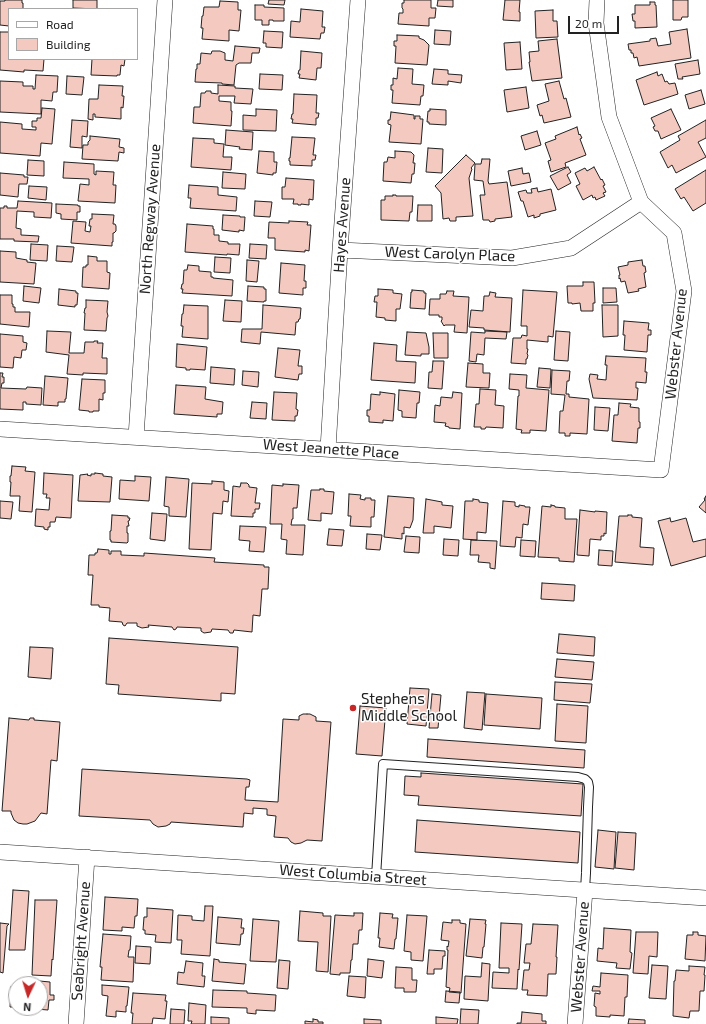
<!DOCTYPE html>
<style>
body{margin:0}
#map{position:relative;width:706px;height:1024px;overflow:hidden;background:#fff;font-family:"Exo 2",sans-serif}
canvas{display:block}
.legend{position:absolute;left:8px;top:8px;width:130px;height:52px;box-sizing:border-box;background:#fff;border:1px solid #a7a7a7;margin:0;padding:5px 7px;list-style:none;font-size:12px;color:#222}
.legend li{display:flex;align-items:center;gap:8px;height:20px}
.legend b{width:20px;border:1px solid #a7a7a7}
.north{position:absolute;left:8px;top:976px;width:40px;height:40px;box-sizing:border-box;background:#fff;border:1px solid #a7a7a7;border-radius:50%;rotate:184deg;font-size:11px;font-weight:700;line-height:16px;text-align:center;color:#222}
.north::after{content:'';display:block;margin:auto;width:14px;height:18px;background:#c62828;clip-path:polygon(50% 0,100% 100%,50% 72%,0 100%)}
.scale{position:absolute;left:568px;top:16px;width:51px;height:18px;box-sizing:border-box;border:2px solid #222;border-top:0;padding-left:5px;font-size:12px;line-height:14px;white-space:nowrap;color:#222;-webkit-text-stroke:3px #fff;paint-order:stroke}
</style>
<div id="map">
<canvas width="706" height="1024"></canvas>
<ul class="legend">
<li><b style="height:5px;background:#fff"></b>Road</li>
<li><b style="height:11px;background:#f3c9c0"></b>Building</li>
</ul>
<div class="north">N</div>
<div class="scale">20 m</div>
</div>
<script>
const c = document.querySelector('canvas').getContext('2d');
c.lineJoin = 'round';
function paint(path, color) {
  c.fillStyle = color;
  c.fill(path, 'evenodd');
}
function shape(rows) {
  const path = new Path2D();
  for (const r of rows) {
    path.moveTo(r[0], r[1]);
    for (let i = 2; i < r.length; i += 2) path.lineTo(r[i], r[i + 1]);
  }
  return path;
}
function stroke(path, color, width, dash) {
  c.strokeStyle = color;
  c.lineWidth = width;
  c.lineCap = dash ? 'butt' : 'round';
  c.setLineDash(dash || []);
  c.stroke(path);
}
function label(font, color, halo, rows, align = 'center') {
  c.font = font + ' "Exo 2",sans-serif';
  c.lineWidth = 3;
  c.setLineDash([]);
  c.textBaseline = 'middle';
  c.strokeStyle = halo;
  c.fillStyle = color;
  for (const [text, x, y, turn = 0] of rows) {
    c.save();
    c.translate(x, y);
    c.rotate((+turn || 0) * Math.PI / 180);
    c.textAlign = isNaN(turn) ? turn : align;
    if (halo) c.strokeText(text, 0, 0);
    c.fillText(text, 0, 0);
    c.restore();
  }
}
const building = shape([
 [5,0,22,0,22,3,23,3,23,9,9,9,9,26,0,25,0,1,5,1,5,0],
 [73,0,97,0,97,9,73,8,73,0],
 [269,0,285,0,284,5,268,4,269,0],
 [404,0,431,0,431,8,436,8,435,18,429,18,429,26,398,24,399,13,403,13,403,9,402,8,402,3,404,3,404,0],
 [438,0,453,0,453,7,437,6,438,0],
 [505,0,520,0,519,12,520,12,520,21,503,20,505,0],
 [673,0,688,0,688,17,682,17,681,20,673,20,673,0],
 [220,1,238,2,238,10,241,10,239,31,229,30,229,41,202,39,203,28,201,28,202,16,203,16,204,7,219,7,220,1],
 [650,2,655,2,655,5,656,5,657,27,635,28,635,21,633,21,632,14,635,14,635,5,650,5,650,2],
 [255,5,264,5,264,7,284,8,284,21,273,21,273,20,269,20,269,25,262,25,262,20,255,20,255,5],
 [301,9,323,11,322,27,325,27,324,33,321,33,320,39,290,37,291,21,300,22,301,9],
 [553,10,553,21,557,21,558,37,536,38,535,11,553,10],
 [687,29,691,58,639,66,637,57,634,58,633,53,631,53,631,50,629,50,628,44,650,41,650,39,656,38,658,46,671,44,669,32,687,29],
 [435,30,451,31,450,45,434,44,435,30],
 [264,31,283,32,282,48,266,47,266,43,263,43,264,31],
 [0,32,9,32,9,59,44,59,43,71,24,70,24,72,0,70,0,32],
 [397,35,419,36,419,38,424,40,429,45,427,65,395,63,396,46,394,46,394,41,397,41,397,35],
 [557,39,562,78,532,81,529,62,530,62,529,52,539,51,538,41,557,39],
 [520,42,522,69,506,70,504,43,520,42],
 [235,46,260,48,259,53,252,53,251,63,239,63,236,65,234,85,222,84,222,83,195,82,196,69,197,69,197,64,200,64,201,53,211,54,212,51,220,51,225,53,225,60,233,61,235,46],
 [301,51,322,53,321,68,317,68,316,80,299,78,300,74,298,74,299,70,300,70,301,51],
 [92,59,125,59,124,66,121,65,120,75,117,75,117,76,91,75,92,59],
 [698,60,700,74,682,77,683,79,678,79,675,64,698,60],
 [398,68,413,69,412,84,424,85,423,96,421,96,420,105,392,103,393,90,391,90,391,85,393,85,393,78,397,79,398,68],
 [434,69,448,70,448,74,462,75,461,83,448,81,448,85,432,84,434,69],
 [657,72,658,76,662,74,665,82,667,81,669,84,675,83,678,94,644,105,636,80,657,72],
 [260,74,283,75,282,90,259,89,260,74],
 [36,75,58,76,57,92,53,92,52,101,41,100,41,114,0,112,0,81,23,82,23,86,33,86,33,89,35,89,36,75],
 [67,76,84,77,82,95,66,94,67,76],
 [559,81,564,99,566,98,571,117,544,123,542,115,540,116,537,105,549,101,545,84,559,81],
 [99,85,123,86,122,96,124,96,123,108,121,107,121,119,95,117,95,114,93,114,93,120,88,119,89,99,98,99,99,85],
 [218,85,235,86,235,88,253,89,251,104,234,103,235,96,219,96,219,101,231,102,231,111,232,111,231,126,193,123,194,107,200,107,201,93,205,93,206,91,211,91,211,93,218,94,218,85],
 [526,87,529,108,507,112,504,90,526,87],
 [701,90,705,104,689,109,685,95,701,90],
 [294,94,317,95,316,113,319,113,318,118,316,118,316,125,292,123,293,119,291,119,292,114,293,114,294,94],
 [42,108,55,109,52,144,41,143,40,156,0,153,0,122,22,124,22,129,36,130,36,127,32,127,32,121,37,121,37,118,41,118,42,108],
 [256,109,277,110,276,131,243,130,243,115,256,116,256,109],
 [430,109,446,110,446,125,429,124,429,122,427,122,428,111,430,111,430,109],
 [671,109,681,130,661,139,658,131,655,131,653,127,655,126,651,118,671,109],
 [391,112,414,115,414,119,415,119,415,116,420,116,420,119,423,119,421,144,389,142,391,125,388,124,388,120,390,120,391,112],
 [72,120,88,121,87,137,82,136,82,148,70,147,72,120],
 [706,120,706,138,698,142,706,157,676,173,672,165,668,168,660,152,680,140,678,136,706,120],
 [577,127,579,135,580,134,582,138,580,139,586,155,565,163,566,167,551,172,548,161,551,160,545,143,556,139,555,136,577,127],
 [226,130,253,132,252,150,239,149,240,147,225,145,226,130],
 [537,131,541,145,525,150,521,136,537,131],
 [90,136,120,139,119,147,124,148,124,153,119,152,118,161,82,159,83,145,88,145,88,142,90,140,90,136],
 [292,137,315,138,313,155,316,155,315,160,312,160,312,166,290,165,290,161,289,161,289,158,290,158,292,137],
 [193,138,214,139,214,143,224,144,223,157,232,157,231,170,191,167,193,138],
 [428,148,443,149,442,173,426,172,428,148],
 [259,151,274,152,274,162,277,162,276,173,273,173,273,175,257,173,259,151],
 [395,151,411,152,414,155,413,163,415,163,414,174,412,174,411,183,383,181,384,162,387,162,388,157,395,158,395,151],
 [466,155,475,163,471,168,472,169,469,178,473,216,456,217,456,221,450,221,449,218,443,219,441,193,435,186,466,155],
 [482,159,490,159,488,181,489,184,507,182,512,217,495,219,495,221,490,222,489,220,483,220,480,195,485,195,483,181,474,180,475,164,481,164,482,159],
 [28,160,44,161,44,176,27,175,28,160],
 [64,162,94,164,94,174,96,175,96,171,114,172,113,185,116,185,115,203,78,201,80,184,89,185,89,179,63,178,64,162],
 [568,167,571,172,567,175,571,183,558,190,550,176,568,167],
 [594,167,601,180,602,179,605,185,603,186,606,192,603,193,605,196,596,200,595,197,593,198,592,195,583,200,576,186,580,184,575,173,585,168,587,171,594,167],
 [522,168,523,174,529,173,531,182,511,186,508,171,522,168],
 [706,170,706,203,693,211,684,197,681,199,675,189,706,170],
 [223,172,246,174,245,189,222,188,223,172],
 [0,173,24,175,24,177,28,177,27,184,19,184,18,197,0,195,0,173],
 [286,178,314,180,313,200,309,199,309,205,301,204,301,205,298,205,298,204,293,204,294,199,282,199,282,187,285,187,286,178],
 [189,185,218,187,218,195,237,197,236,211,190,208,191,198,188,198,189,185],
 [29,186,47,187,46,200,28,198,29,186],
 [537,188,538,192,551,189,556,210,540,214,540,216,534,218,534,215,528,217,523,201,521,201,518,192,526,190,527,193,532,193,531,189,537,188],
 [393,195,396,195,396,196,413,196,412,212,410,212,409,221,381,220,381,200,385,200,385,196,393,196,393,195],
 [18,201,52,203,51,218,34,217,34,212,17,211,16,228,21,229,21,235,39,236,38,242,14,241,14,239,0,239,0,208,4,208,4,206,7,206,7,208,17,208,18,201],
 [255,201,272,202,270,217,254,216,255,201],
 [56,204,78,205,78,206,80,206,80,212,77,212,77,220,61,219,61,214,56,213,56,204],
 [418,205,432,205,432,221,417,221,418,205],
 [92,214,114,215,113,224,115,224,116,226,116,231,114,233,113,233,113,242,112,242,112,246,71,243,73,221,86,222,85,231,90,232,91,226,89,226,90,219,92,219,92,214],
 [223,215,240,216,240,217,245,217,244,231,239,230,239,232,222,230,223,215],
 [289,221,308,222,307,225,311,225,309,251,305,250,305,252,275,250,275,238,268,238,269,222,289,223,289,221],
 [187,224,213,226,213,229,214,229,214,235,219,235,219,241,228,242,228,244,240,244,239,255,227,254,227,255,185,252,187,224],
 [31,244,48,245,47,261,30,260,31,244],
 [250,244,267,245,266,259,249,258,250,244],
 [57,246,74,247,72,262,56,261,57,246],
 [0,251,16,252,16,258,27,260,27,262,36,263,34,284,0,282,0,251],
 [88,256,97,257,97,261,107,261,107,272,110,273,109,289,82,287,83,267,86,267,86,265,88,265,88,256],
 [215,257,231,258,230,273,214,272,215,257],
 [247,260,259,261,257,282,246,281,247,260],
 [642,260,643,266,645,266,646,272,644,273,646,287,638,289,639,291,628,293,625,281,621,282,620,278,619,279,619,275,620,275,618,267,628,265,628,262,642,260],
 [281,263,305,265,304,281,306,281,306,288,303,288,303,295,279,293,281,263],
 [188,265,199,266,199,271,211,272,211,277,213,277,213,278,233,280,232,296,182,293,183,289,181,289,182,284,183,284,184,270,187,270,188,265],
 [583,282,594,282,595,303,593,303,593,311,581,311,580,303,572,304,572,303,568,303,567,286,583,286,583,282],
 [24,286,41,288,39,303,23,301,24,286],
 [248,286,264,287,264,289,266,289,266,301,264,301,264,302,247,301,248,286],
 [603,288,616,288,617,302,603,303,603,288],
 [59,289,76,291,76,293,78,293,77,305,75,305,75,307,58,305,59,289],
 [378,289,393,290,393,293,402,294,400,309,396,309,396,321,385,320,385,318,376,317,377,302,374,302,375,296,378,296,378,289],
 [412,290,424,291,424,293,426,293,425,309,410,308,411,292,412,292,412,290],
 [523,290,557,292,553,337,548,336,548,342,527,340,527,349,528,349,527,354,528,355,527,359,526,359,526,364,511,363,513,338,521,338,522,335,527,336,527,326,521,326,523,290],
 [447,291,454,291,453,296,469,297,467,333,454,332,455,325,445,325,444,326,441,321,442,320,442,317,439,317,439,315,429,315,430,299,440,299,440,294,446,294,447,291],
 [490,292,496,293,495,297,512,298,510,332,484,330,484,328,469,327,471,310,483,311,484,296,489,296,490,292],
 [0,295,12,295,12,304,13,304,13,307,15,307,15,312,30,312,29,327,0,324,0,295],
 [86,300,108,301,107,312,108,316,107,318,106,331,84,330,85,313,84,313,85,308,86,308,86,300],
 [225,300,242,301,241,322,223,321,225,300],
 [184,305,208,306,208,339,182,337,183,326,181,326,182,314,183,314,184,305],
 [263,305,301,308,300,319,299,319,298,322,296,322,295,335,261,332,260,344,241,342,242,329,262,329,263,305],
 [602,305,618,305,618,336,603,337,602,305],
 [624,321,649,323,648,330,651,330,651,335,648,335,647,352,624,350,625,335,623,335,624,321],
 [47,331,71,332,69,353,84,353,85,342,94,342,94,341,98,341,97,343,103,343,102,358,107,358,107,374,83,373,83,375,67,374,69,355,46,352,47,331],
 [485,331,507,332,506,339,485,338,484,355,477,354,476,362,469,361,471,332,485,333,485,331],
 [556,331,570,332,568,361,554,360,556,331],
 [407,332,426,333,429,347,429,354,421,354,421,356,405,355,407,332],
 [433,333,448,333,448,358,434,358,433,333],
 [0,334,23,336,23,342,27,343,26,350,22,350,21,358,14,357,13,368,0,367,0,334],
 [374,343,397,345,396,361,416,362,415,383,371,380,374,343],
 [177,344,207,347,205,370,190,369,190,370,186,370,186,368,176,367,177,344],
 [278,348,300,350,298,366,302,366,302,374,299,374,298,380,275,377,278,348],
 [606,356,646,358,645,372,647,372,646,383,636,382,636,388,638,388,637,400,593,398,589,379,590,374,598,375,597,379,606,380,607,365,605,365,606,356],
 [433,361,444,361,442,389,428,388,429,372,432,372,433,361],
 [468,363,483,364,483,373,490,373,489,388,466,387,468,363],
 [211,367,235,369,234,385,210,383,211,367],
 [539,368,551,369,550,388,537,387,539,368],
 [552,370,570,371,569,381,567,381,566,394,569,394,569,397,589,399,587,434,570,433,570,436,565,436,565,433,559,433,560,411,563,411,565,395,551,394,552,370],
 [243,371,259,372,258,387,242,385,243,371],
 [0,373,3,373,2,377,4,377,4,383,2,383,1,388,26,389,27,387,42,388,41,405,26,404,26,402,23,402,23,410,0,409,0,373],
 [510,374,527,375,526,388,549,390,546,431,530,430,530,433,521,433,522,430,516,429,518,396,519,396,519,390,509,389,510,374],
 [45,376,68,378,66,399,65,399,65,402,58,402,58,406,43,405,45,376],
 [82,379,105,380,105,393,103,393,103,400,99,399,99,411,93,411,93,412,89,412,89,411,79,410,82,379],
 [176,385,206,387,205,399,223,402,222,414,217,414,217,417,174,414,176,385],
 [480,389,496,390,495,405,504,406,503,428,486,427,485,429,481,429,481,427,474,427,476,404,479,404,480,389],
 [399,390,420,392,419,403,417,403,416,418,402,417,402,411,398,410,399,390],
 [274,392,297,393,296,409,298,410,297,416,295,416,295,421,272,420,274,392],
 [380,392,395,394,393,421,383,420,383,423,369,422,369,416,367,416,367,410,370,410,371,394,380,395,380,392],
 [453,392,462,393,460,429,449,428,449,427,445,426,446,423,434,422,435,405,440,406,441,397,452,398,453,392],
 [252,402,267,403,266,419,250,418,252,402],
 [619,403,631,404,630,407,639,408,639,422,640,422,640,428,638,428,637,443,612,441,614,415,618,415,619,403],
 [595,407,610,408,608,431,594,430,595,407],
 [12,466,26,467,25,471,35,472,32,512,19,511,20,496,10,496,11,482,10,482,10,476,11,476,12,466],
 [44,473,73,475,71,518,56,517,55,522,50,522,50,527,48,527,48,530,44,529,44,527,35,526,36,509,49,510,50,498,46,498,47,494,43,494,44,473],
 [95,473,103,474,103,476,112,477,110,502,78,501,80,475,88,474,87,475,91,476,91,474,95,474,95,473],
 [135,476,151,477,149,501,119,499,120,480,135,481,135,476],
 [166,477,189,479,186,517,169,516,169,507,164,506,166,477],
 [212,481,224,482,224,490,229,491,228,502,223,501,222,514,213,513,211,550,189,549,192,483,212,484,212,481],
 [241,483,247,483,249,485,249,487,257,488,255,503,260,503,259,509,255,509,255,513,253,513,253,517,231,516,233,486,240,487,241,483],
 [283,484,299,485,297,508,293,508,293,519,292,519,291,525,305,525,303,555,286,554,287,540,281,539,282,524,270,524,272,485,283,486,283,484],
 [320,489,324,489,324,491,334,492,332,514,321,513,321,521,308,520,311,490,320,490,320,489],
 [349,494,361,495,360,499,365,500,365,498,371,498,371,500,375,500,374,517,371,517,371,527,350,526,351,516,348,516,349,494],
 [388,496,414,498,413,520,410,528,404,527,404,534,402,533,402,539,384,537,388,496],
 [706,496,706,513,699,507,705,500,704,499,706,496],
 [426,499,442,502,442,505,453,506,451,528,434,526,434,533,423,533,426,499],
 [473,499,479,500,479,502,488,503,486,533,477,532,477,540,463,539,465,501,473,501,473,499],
 [0,501,13,502,11,519,0,518,0,501],
 [503,501,515,502,515,506,519,507,519,505,525,506,525,507,530,507,528,525,523,524,522,538,516,537,515,547,500,546,503,501],
 [551,505,555,506,555,507,565,508,565,519,577,519,574,562,559,561,559,558,538,557,542,506,551,507,551,505],
 [580,510,595,512,595,511,607,512,606,534,604,533,604,536,601,536,601,540,590,539,589,556,577,555,580,510],
 [152,513,167,514,165,541,150,539,152,513],
 [112,515,128,516,128,518,130,518,129,521,128,521,129,526,127,526,127,533,128,533,128,542,127,543,111,542,111,540,110,540,110,531,111,531,112,515],
 [628,515,632,515,632,517,642,518,640,547,654,548,653,565,615,562,619,516,628,516,628,515],
 [670,518,671,522,686,518,693,542,706,539,706,556,671,566,658,521,670,518],
 [240,526,266,527,264,552,249,551,250,541,239,540,240,526],
 [329,529,344,530,342,546,327,545,329,529],
 [367,534,382,535,380,550,366,549,367,534],
 [406,536,420,537,419,553,404,552,406,536],
 [444,539,459,540,458,556,443,555,444,539],
 [471,540,497,541,495,569,490,568,490,563,478,562,479,555,470,555,471,540],
 [521,540,536,541,535,557,520,556,521,540],
 [98,549,109,550,109,554,111,554,111,551,121,551,121,555,144,556,144,553,215,558,214,562,264,565,264,567,269,567,268,589,262,589,260,616,253,615,252,632,234,630,233,633,230,633,228,630,212,629,211,632,204,633,201,631,201,628,177,627,176,629,174,630,172,627,148,625,149,627,142,628,137,626,137,623,127,623,125,626,123,625,122,622,109,621,110,608,99,607,99,605,91,605,93,575,88,575,89,555,95,555,95,553,97,553,98,549],
 [599,550,613,551,612,566,598,565,599,550],
 [542,583,575,585,574,601,541,599,542,583],
 [559,634,595,637,594,656,557,653,559,634],
 [109,638,238,647,235,694,221,693,221,701,118,694,119,685,106,684,109,638],
 [30,647,53,648,51,679,28,677,30,647],
 [557,659,594,662,592,680,555,677,557,659],
 [555,682,592,684,590,703,554,700,555,682],
 [410,688,429,689,426,726,407,724,410,688],
 [467,692,485,693,482,730,464,728,467,692],
 [432,694,441,695,438,728,429,728,432,694],
 [486,694,542,698,540,729,484,725,486,694],
 [557,704,588,706,586,743,555,741,557,704],
 [360,706,386,708,382,756,356,754,360,706],
 [307,714,310,714,316,717,316,721,331,722,322,841,307,840,301,843,295,844,291,842,288,838,274,837,276,816,267,815,267,809,253,808,253,814,244,813,243,827,171,822,170,824,166,826,158,827,153,824,150,820,79,816,82,769,247,779,250,780,249,787,246,787,245,800,278,802,283,719,299,720,299,716,303,714,307,714],
 [9,718,29,720,30,718,34,718,34,720,60,722,57,761,51,760,47,814,41,813,35,821,27,824,23,824,18,823,14,820,11,813,11,811,2,811,9,718],
 [428,739,585,750,584,768,427,757,428,739],
 [421,773,583,784,581,816,418,805,419,796,404,795,405,776,421,777,421,773],
 [417,820,580,832,578,863,415,852,417,820],
 [598,830,616,832,614,869,595,867,598,830],
 [618,832,636,833,634,870,615,868,618,832],
 [13,890,29,891,25,950,9,950,13,890],
 [105,897,138,899,137,916,135,916,134,928,122,927,122,931,103,930,105,897],
 [35,900,57,900,53,960,52,959,51,976,32,975,35,900],
 [205,906,213,906,210,956,181,954,182,940,177,940,178,915,192,916,192,920,204,921,205,906],
 [147,908,173,910,171,943,155,942,156,935,145,934,145,930,143,930,144,917,147,917,147,908],
 [300,911,323,913,323,916,331,916,328,972,316,971,318,942,298,941,300,911],
 [354,913,363,913,362,930,359,930,358,944,353,944,352,960,351,960,350,973,340,973,340,975,330,974,335,915,354,916,354,913],
 [380,913,393,914,392,918,398,918,396,939,395,939,394,949,379,947,380,938,378,938,380,913],
 [407,915,427,916,423,961,411,960,411,952,404,951,407,915],
 [218,917,242,919,241,928,244,928,243,934,241,934,240,945,216,943,218,917],
 [253,919,279,921,276,962,250,961,253,919],
 [470,919,486,920,485,924,486,924,484,947,483,947,482,958,466,956,470,919],
 [452,920,460,920,460,923,466,924,461,993,449,992,450,988,446,987,448,950,447,950,447,946,448,947,449,941,441,940,443,922,452,923,452,920],
 [0,923,9,924,7,926,3,973,0,972,0,923],
 [501,923,522,924,519,970,518,969,517,989,492,988,493,972,509,973,509,968,499,968,501,923],
 [533,924,558,925,556,957,557,957,556,974,548,974,547,996,527,995,528,990,522,990,524,970,529,970,530,963,524,963,526,944,531,944,533,924],
 [604,928,631,930,630,952,632,953,630,969,616,968,617,963,597,961,598,948,603,949,604,928],
 [636,932,658,932,657,957,649,956,648,974,633,973,636,932],
 [693,932,698,932,698,935,706,936,705,961,685,959,687,935,693,935,693,932],
 [103,934,131,936,130,950,129,950,128,957,134,957,133,982,101,980,102,967,100,967,103,934],
 [136,946,151,947,150,964,135,963,136,946],
 [429,950,445,951,445,956,443,956,442,969,434,969,434,974,427,974,429,950],
 [214,959,219,960,219,962,246,964,244,984,212,981,214,959],
 [368,959,384,961,382,978,367,976,368,959],
 [279,960,290,961,288,989,277,988,279,960],
 [186,961,203,963,202,976,205,976,204,987,177,984,178,972,184,973,186,961],
 [482,963,490,964,488,1001,464,999,465,976,481,977,482,963],
 [652,965,668,966,666,999,649,998,652,965],
 [689,966,705,967,704,975,705,975,704,991,700,991,699,1011,690,1011,689,1018,673,1016,674,981,675,981,676,970,689,971,689,966],
 [396,967,412,968,412,980,417,980,416,992,404,992,404,988,395,988,396,967],
 [601,973,628,975,627,997,625,997,624,1016,610,1015,610,1017,596,1016,596,1007,594,1006,595,993,600,994,600,991,592,991,593,986,600,987,601,973],
 [349,976,366,977,365,998,347,996,349,976],
 [29,980,50,982,50,995,54,995,54,1000,49,1000,48,1010,24,1008,40,1008,40,984,26,984,26,982,29,980],
 [102,985,129,987,127,1006,126,1006,126,1012,116,1011,116,1017,106,1016,108,996,102,995,102,985],
 [11,987,16,987,16,1007,10,1007,11,987],
 [213,990,247,991,247,993,276,995,275,1011,256,1010,256,1014,247,1013,247,1008,212,1007,213,990],
 [446,991,460,992,459,1003,445,1002,446,991],
 [133,993,166,995,165,1001,167,1001,165,1019,153,1018,152,1024,132,1024,133,1013,131,1013,133,993],
 [189,1003,206,1005,205,1024,191,1024,192,1021,188,1021,189,1003],
 [171,1009,185,1010,184,1024,170,1024,171,1009],
 [461,1009,479,1010,478,1024,460,1024,461,1009],
 [522,1012,542,1014,542,1021,546,1021,546,1024,517,1024,517,1023,521,1023,522,1012],
 [211,1017,229,1018,229,1024,211,1024,211,1017],
 [436,1017,458,1019,457,1024,436,1024,436,1017],
 [313,1019,318,1020,318,1022,323,1022,323,1024,305,1024,305,1021,313,1022,313,1019],
 [364,1019,381,1020,381,1024,364,1024,364,1019],
 [629,1019,645,1020,645,1024,628,1024,629,1019]
]);
paint(building, '#f3c9c0');
stroke(building, '#222', 1);
const lane = shape([
 [376,877,383,764,578,777,585,779,588,782,589,787,588,807,586,873,585,890]
]);
const street = shape([
 [340,250,512,258,571,248,641,202],
 [0,429,661,470,684,291,674,233,641,202,609,117,596,23,597,0],
 [136,437,165,0],
 [328,449,340,250,358,0],
 [0,852,706,898],
 [76,1024,87,857],
 [575,1024,585,890]
]);
stroke(lane, '#222', 10);
stroke(street, '#222', 16);
stroke(lane, '#fff', 8);
stroke(street, '#fff', 15);
for (const [x, y, r, color] of [
 [353,708,4,"#c62828"]
]) {
  const dot = new Path2D();
  dot.arc(x, y, r, 0, 2 * Math.PI);
  c.fillStyle = color;
  c.fill(dot);
  stroke(dot, '#fff', 1.5);
}
label('15px', '#222', '#fff', [
 ["North Regway Avenue",150,219,-86],
 ["Hayes Avenue",342,225,-86],
 ["West Carolyn Place",450,254,2],
 ["Webster Avenue",676,344,-84],
 ["West Jeanette Place",331,449,4],
 ["West Columbia Street",353,875,4],
 ["Seabright Avenue",81,941,-86],
 ["Webster Avenue",580,957,-86]
]);
label('15px', '#222', '#fff', [
 ["Stephens",361,699],
 ["Middle School",361,716]
], 'left');
</script>
